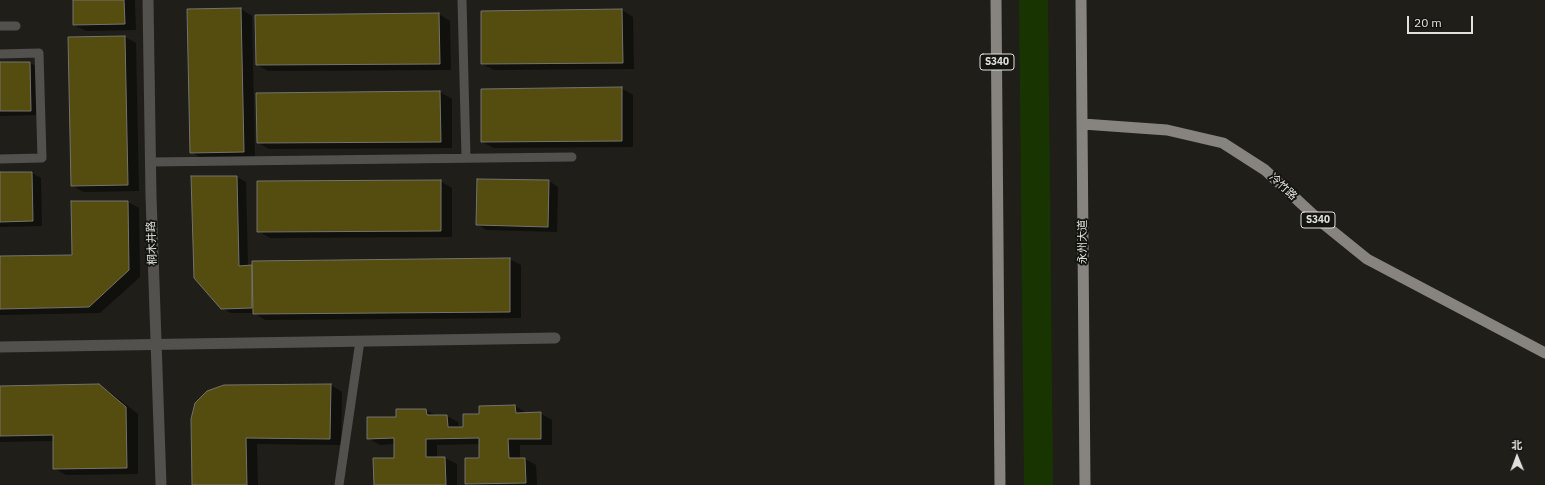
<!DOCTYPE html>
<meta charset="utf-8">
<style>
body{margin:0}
#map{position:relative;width:1545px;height:485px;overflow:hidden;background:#1f1e19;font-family:"IBM Plex Sans","Noto Sans SC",sans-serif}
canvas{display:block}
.north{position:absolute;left:1497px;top:437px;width:40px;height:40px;-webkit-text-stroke:3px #151510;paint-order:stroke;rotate:359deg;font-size:11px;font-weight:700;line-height:16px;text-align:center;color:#e0e0dc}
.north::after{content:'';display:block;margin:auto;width:14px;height:18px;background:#e0e0dc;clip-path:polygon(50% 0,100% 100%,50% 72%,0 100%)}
.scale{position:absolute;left:1407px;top:16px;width:66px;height:18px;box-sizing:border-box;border:2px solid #e0e0dc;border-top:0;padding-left:5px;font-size:12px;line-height:14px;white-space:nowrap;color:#e0e0dc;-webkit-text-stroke:3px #151510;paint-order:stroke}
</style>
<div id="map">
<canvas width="1545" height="485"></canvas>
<div class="north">北</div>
<div class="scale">20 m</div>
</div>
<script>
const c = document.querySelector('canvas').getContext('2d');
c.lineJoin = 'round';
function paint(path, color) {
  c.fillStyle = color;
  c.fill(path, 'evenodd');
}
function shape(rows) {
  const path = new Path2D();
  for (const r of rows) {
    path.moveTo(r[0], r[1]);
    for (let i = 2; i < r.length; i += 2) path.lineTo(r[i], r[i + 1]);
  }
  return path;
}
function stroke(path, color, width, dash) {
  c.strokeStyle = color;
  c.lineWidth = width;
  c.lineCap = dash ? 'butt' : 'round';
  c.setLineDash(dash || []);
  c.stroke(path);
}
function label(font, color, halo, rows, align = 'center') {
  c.font = font + ' "IBM Plex Sans","Noto Sans SC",sans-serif';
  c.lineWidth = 4;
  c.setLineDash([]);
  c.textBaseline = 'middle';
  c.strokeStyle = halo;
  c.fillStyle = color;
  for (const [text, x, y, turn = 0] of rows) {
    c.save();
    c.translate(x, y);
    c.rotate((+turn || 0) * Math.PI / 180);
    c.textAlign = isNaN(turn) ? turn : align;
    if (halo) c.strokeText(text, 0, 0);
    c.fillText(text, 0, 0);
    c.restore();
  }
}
paint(shape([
 [1019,0,1048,0,1053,485,1024,485]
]), '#183501');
paint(shape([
 [74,0,135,0,136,30,86,31,74,25],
 [241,9,252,16,255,158,203,159,191,152],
 [622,10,633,17,634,69,494,70,482,64],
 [439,14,450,21,451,70,268,71,257,65,256,16],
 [125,37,136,43,139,191,83,192,72,185],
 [0,63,30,63,39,68,40,115,0,116],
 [621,88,633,95,633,147,494,148,482,142],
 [440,92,452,99,452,148,269,149,258,143,257,94],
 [0,173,32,173,41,178,42,226,0,227],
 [237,177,246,182,248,266,509,259,521,265,521,318,265,320,254,313,231,313,222,308],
 [440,181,452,188,452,237,270,238,258,231],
 [549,181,558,187,557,232,486,230,477,224],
 [128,202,139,208,140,277,100,313,0,315,0,257,73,256],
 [98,385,110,392,138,414,138,474,66,475,54,468,54,441,0,442,0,387],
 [331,385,342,392,341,445,257,444,258,485,193,485,192,419],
 [515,406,527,413,540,413,552,420,552,445,520,445,520,459,525,459,536,465,537,485,469,485,466,484,480,459,480,444,437,445,437,458,445,458,457,464,457,485,375,485,395,459,395,444,380,445,368,438,397,418,397,410,426,410,437,416,447,416,458,422,459,428,464,428,480,415,480,407]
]), '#0007');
const building = shape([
 [73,0,124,0,125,24,73,25,73,0],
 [241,8,244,152,190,153,187,9,241,8],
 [622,9,623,63,481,64,481,11,622,9],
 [439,13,440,64,256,65,255,15,439,13],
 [125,36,128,185,71,186,68,37,125,36],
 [0,62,30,62,31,111,0,111,0,62],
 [622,87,622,141,481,142,481,89,622,87],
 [440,91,441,142,257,143,256,93,440,91],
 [0,172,32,172,33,221,0,222,0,172],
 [191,176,237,176,239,266,252,265,252,308,221,309,194,278,191,176],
 [477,179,549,180,548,227,476,225,477,179],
 [441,180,441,231,257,232,257,181,441,180],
 [71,201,128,201,129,270,89,307,0,309,0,256,72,255,71,201],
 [510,258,510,312,253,314,252,261,510,258],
 [99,384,126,407,127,468,53,469,53,435,0,436,0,386,99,384],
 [331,384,330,439,246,438,247,485,192,485,191,419,195,403,207,391,224,385,331,384],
 [515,405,516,413,541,412,541,439,508,439,509,458,525,458,526,483,465,484,465,458,479,458,479,438,426,439,426,457,445,457,446,485,374,485,373,458,394,458,394,438,367,439,367,417,396,417,396,409,426,409,427,415,447,415,448,427,463,427,463,414,479,414,479,406,515,405]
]);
paint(building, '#554c10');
stroke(building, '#74736d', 1);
stroke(shape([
 [462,0,466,158],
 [0,26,16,26],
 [0,54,39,53,42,158,0,159],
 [150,162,572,157],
 [339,485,360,341]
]), '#52514e', 9);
stroke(shape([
 [0,347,555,338]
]), '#52514e', 11);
stroke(shape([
 [148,0,151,196,161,485]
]), '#52514e', 11);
stroke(shape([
 [996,0,1000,485],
 [1081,0,1085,485],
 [1083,124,1167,130,1223,143,1265,170,1320,221,1367,259,1545,353]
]), '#87847f', 11);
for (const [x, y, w] of [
 [997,62,34],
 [1318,220,34]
]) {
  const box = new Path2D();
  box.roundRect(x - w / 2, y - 8, w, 16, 3);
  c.fillStyle = '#151510';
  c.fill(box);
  stroke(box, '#e0e0dc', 1);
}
label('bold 10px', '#e0e0dc', null, [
 ["S340",997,62],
 ["S340",1318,220]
]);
label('11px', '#e0e0dc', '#151510', [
 ["冷竹路",1283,187,43],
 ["永州大道",1083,242,-90],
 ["桐木井路",152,243,-92]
]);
</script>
